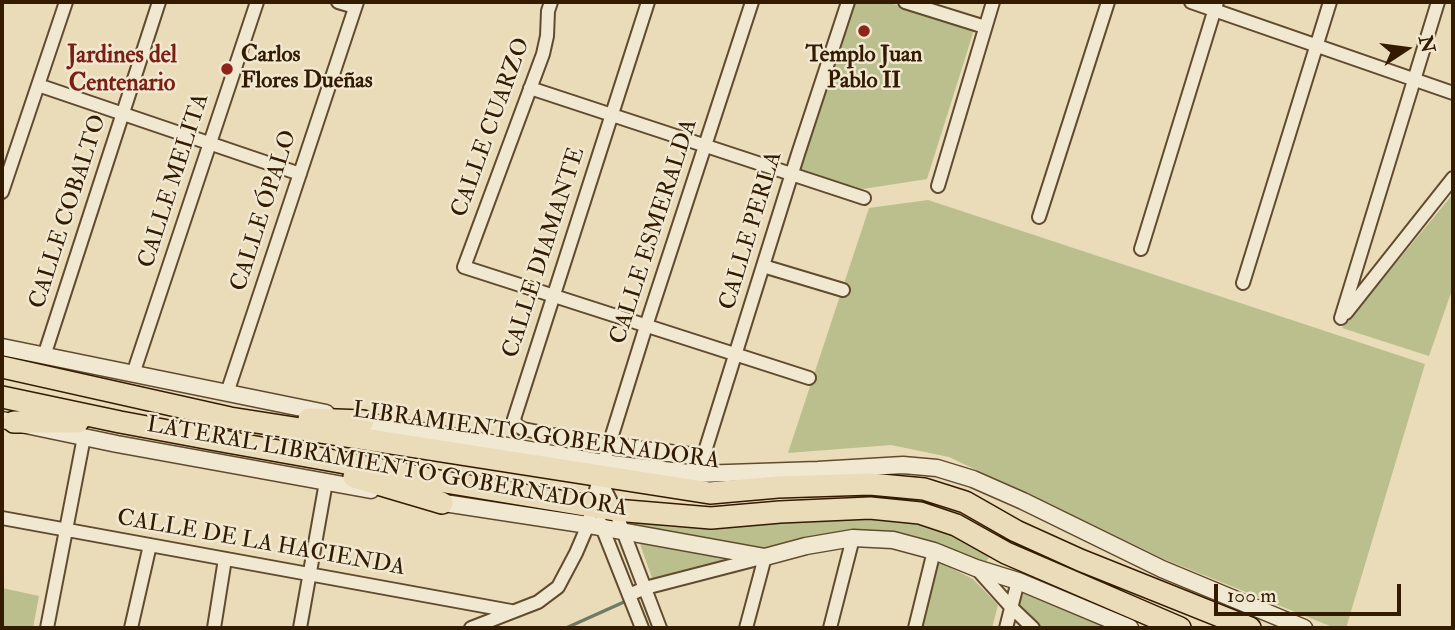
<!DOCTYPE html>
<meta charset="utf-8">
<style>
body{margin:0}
#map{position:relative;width:1455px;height:630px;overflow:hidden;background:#eadbb9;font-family:"IM FELL Double Pica",serif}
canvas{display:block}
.frame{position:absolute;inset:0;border:4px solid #331b00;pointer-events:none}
.north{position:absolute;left:1371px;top:14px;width:70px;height:70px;-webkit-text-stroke:5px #f1e8d2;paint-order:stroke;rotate:77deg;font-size:19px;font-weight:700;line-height:28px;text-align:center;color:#331b00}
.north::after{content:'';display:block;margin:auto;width:24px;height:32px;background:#331b00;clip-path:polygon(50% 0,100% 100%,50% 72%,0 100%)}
.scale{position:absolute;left:1214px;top:584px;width:187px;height:32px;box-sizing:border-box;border:4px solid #331b00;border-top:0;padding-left:9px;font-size:21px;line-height:24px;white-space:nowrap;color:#331b00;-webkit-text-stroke:5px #f1e8d2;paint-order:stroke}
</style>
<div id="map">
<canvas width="1455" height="630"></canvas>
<div class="frame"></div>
<div class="north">N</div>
<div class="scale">100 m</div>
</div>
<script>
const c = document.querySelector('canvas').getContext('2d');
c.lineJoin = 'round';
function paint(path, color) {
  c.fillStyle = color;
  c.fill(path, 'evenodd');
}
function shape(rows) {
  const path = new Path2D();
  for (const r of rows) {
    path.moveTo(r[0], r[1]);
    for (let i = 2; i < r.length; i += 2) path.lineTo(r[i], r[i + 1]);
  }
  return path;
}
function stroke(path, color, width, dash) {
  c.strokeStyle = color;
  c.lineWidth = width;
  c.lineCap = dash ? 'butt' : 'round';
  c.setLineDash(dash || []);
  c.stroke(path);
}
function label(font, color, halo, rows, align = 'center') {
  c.font = font + ' "IM FELL Double Pica",serif';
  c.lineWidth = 5;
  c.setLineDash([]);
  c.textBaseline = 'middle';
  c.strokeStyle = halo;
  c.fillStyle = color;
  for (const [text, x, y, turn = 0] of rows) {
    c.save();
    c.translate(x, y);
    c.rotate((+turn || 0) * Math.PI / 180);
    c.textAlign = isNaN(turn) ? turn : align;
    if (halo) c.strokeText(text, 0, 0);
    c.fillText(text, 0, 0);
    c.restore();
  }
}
paint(shape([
 [853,2,887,2,974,30,927,179,863,189,799,170],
 [1453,194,1453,287,1429,356,1342,328],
 [928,200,1425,364,1346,628,1335,628,1164,559,949,457,891,445,788,453,869,208],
 [868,519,898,520,930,527,958,537,990,555,986,562,968,555,907,536,759,549,633,526,634,521,670,527,717,529,779,523],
 [638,538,735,560,653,581],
 [939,562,973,579,998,605,992,628,922,628],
 [2,588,39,596,33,628,2,628],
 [1024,592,1112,628,1042,628,1017,607]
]), '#babf8d');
stroke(shape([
 [566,628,624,602]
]), '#707b67', 3.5);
const minor = shape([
 [338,2,355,7],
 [551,2,548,11,547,36,543,54,464,267,809,378],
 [905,2,985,27],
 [1191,2,1453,93],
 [38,85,300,174],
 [530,88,864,198],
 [938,186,993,2],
 [2,192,66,2],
 [1039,217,1108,2],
 [1141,249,1217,2],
 [763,266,843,290],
 [1243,283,1330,2],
 [1346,313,1453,178],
 [1341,318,1438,2],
 [44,356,159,2],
 [133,374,257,2],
 [227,393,357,2],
 [609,446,523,429,517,426,514,419,648,2],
 [701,464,798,154,848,2],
 [599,477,615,510,660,628],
 [2,518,511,611],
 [600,522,642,628],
 [976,568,1011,607,1033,628],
 [629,595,645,588,765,557,746,628],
 [47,628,84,437],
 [131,628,150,545],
 [214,628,225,559],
 [300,628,326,482],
 [471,628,538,602,558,587,576,553,588,525,599,477,646,326,752,2],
 [830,628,853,538],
 [915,628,934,551],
 [1006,628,1018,581]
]);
const tertiary = shape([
 [2,347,326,413],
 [355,419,603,463,698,474,818,470,903,465,937,468,973,479,1023,501,1162,569,1304,628],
 [2,420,117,444,371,490],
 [609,446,703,457],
 [431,501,588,525,765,557,806,546,853,538,893,540,934,551,976,568,1018,581,1130,628]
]);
const trunk = shape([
 [2,367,230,418,710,493,778,487,870,484,924,489,965,502,1016,531,1080,560,1250,628],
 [2,397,120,422,211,439,340,462,439,481,615,510,711,518,780,512,870,508,920,513,956,525,1006,553,1180,628],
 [309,419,363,421],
 [14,422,78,422],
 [354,477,442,503]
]);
stroke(minor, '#614b2e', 16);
stroke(tertiary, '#614b2e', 19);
stroke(trunk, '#331b00', 24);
stroke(minor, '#f1e8d2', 12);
stroke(tertiary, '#f1e8d2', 16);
stroke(trunk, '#eadbb9', 21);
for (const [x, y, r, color] of [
 [864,31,7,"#8f2418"],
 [227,69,7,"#8f2418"]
]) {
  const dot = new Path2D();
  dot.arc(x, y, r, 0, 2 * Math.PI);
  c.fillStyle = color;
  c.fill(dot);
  stroke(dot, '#f1e8d2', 2.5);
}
label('bold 23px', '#331b00', '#f1e8d2', [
 ["Carlos",241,56],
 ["Flores Dueñas",241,82],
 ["Templo Juan",864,56,"center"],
 ["Pablo II",864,82,"center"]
], 'left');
label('23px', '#331b00', '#f1e8d2', [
 ["CALLE CUARZO",492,128,-70],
 ["CALLE MELITA",175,181,-72],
 ["CALLE ÓPALO",265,211,-72],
 ["CALLE COBALTO",69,212,-72],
 ["CALLE PERLA",752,231,-73],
 ["CALLE ESMERALDA",655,232,-72],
 ["CALLE DIAMANTE",545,253,-72],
 ["LIBRAMIENTO GOBERNADORA",536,437,8],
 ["LATERAL LIBRAMIENTO GOBERNADORA",387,468,10],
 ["CALLE DE LA HACIENDA",261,544,10]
]);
label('bold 24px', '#7a1f14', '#f1e8d2', [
 ["Jardines del",122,57],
 ["Centenario",122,85]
]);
</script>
